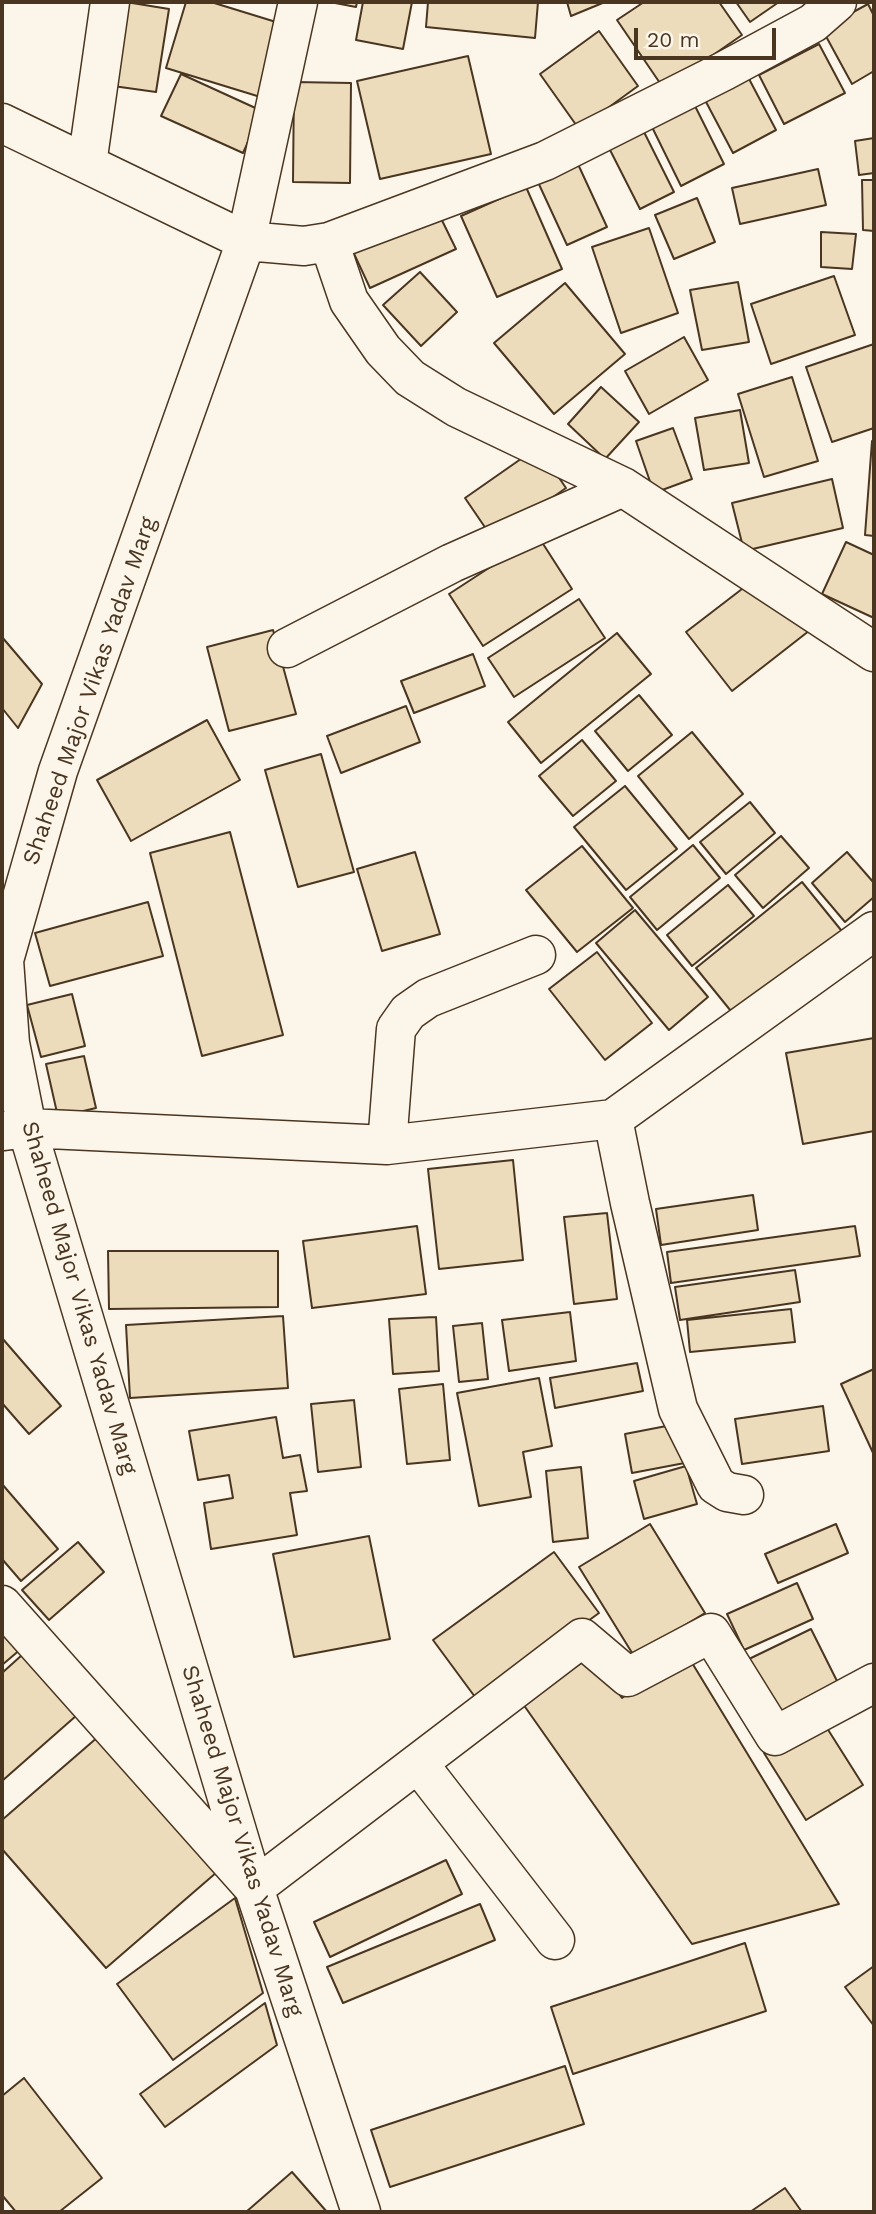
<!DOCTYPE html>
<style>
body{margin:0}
#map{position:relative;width:876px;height:2214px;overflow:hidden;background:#fbf6e9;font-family:"Work Sans",sans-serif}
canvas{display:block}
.frame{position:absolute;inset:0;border:4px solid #4a3520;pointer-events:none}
.scale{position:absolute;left:634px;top:28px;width:142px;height:32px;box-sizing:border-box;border:4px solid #4a3520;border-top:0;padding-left:9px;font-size:21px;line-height:24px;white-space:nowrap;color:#4a3520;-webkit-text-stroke:5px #fbf6e9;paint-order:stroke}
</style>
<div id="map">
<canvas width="876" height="2214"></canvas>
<div class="frame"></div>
<div class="scale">20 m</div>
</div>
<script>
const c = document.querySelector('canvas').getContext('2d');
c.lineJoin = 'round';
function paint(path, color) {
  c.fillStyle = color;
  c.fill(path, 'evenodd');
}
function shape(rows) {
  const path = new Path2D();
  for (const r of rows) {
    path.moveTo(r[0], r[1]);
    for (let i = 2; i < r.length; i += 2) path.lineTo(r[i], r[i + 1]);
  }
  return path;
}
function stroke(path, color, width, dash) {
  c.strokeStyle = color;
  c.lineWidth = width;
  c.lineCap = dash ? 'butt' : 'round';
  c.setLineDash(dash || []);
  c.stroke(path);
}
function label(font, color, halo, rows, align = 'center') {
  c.font = font + ' "Work Sans",sans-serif';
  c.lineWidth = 5;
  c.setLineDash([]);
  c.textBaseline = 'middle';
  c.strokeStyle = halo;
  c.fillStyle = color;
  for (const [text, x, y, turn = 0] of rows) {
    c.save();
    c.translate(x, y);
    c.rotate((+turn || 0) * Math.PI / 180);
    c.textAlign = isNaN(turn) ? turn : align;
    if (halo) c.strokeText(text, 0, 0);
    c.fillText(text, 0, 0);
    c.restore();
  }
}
const building = shape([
 [126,2,169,9,156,92,113,86,126,2],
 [186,2,211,2,289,26,267,99,166,68,186,2],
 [330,2,357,2,356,7,330,2],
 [363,2,412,2,403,49,356,40,363,2],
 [428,2,538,2,535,38,426,27,428,2],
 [567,2,605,2,571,16,567,2],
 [644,2,719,2,742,35,664,89,617,20,644,2],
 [736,2,779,2,750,22,736,2],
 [868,4,874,16,874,71,852,84,822,29,868,4],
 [599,31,638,86,579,129,540,74,599,31],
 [819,44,845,93,784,124,759,75,819,44],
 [468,56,491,154,380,179,357,81,468,56],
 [181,74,262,111,243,153,161,116,181,74],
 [748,77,776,130,733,153,705,100,748,77],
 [294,82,351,83,350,183,293,182,294,82],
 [693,102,724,164,681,186,651,125,693,102],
 [644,132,674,192,640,209,609,148,644,132],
 [874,138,874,173,859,175,855,141,874,138],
 [577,162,607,227,567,245,537,180,577,162],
 [818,169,826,205,740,224,732,188,818,169],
 [862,180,874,180,874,231,863,230,862,180],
 [526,187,562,269,497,297,461,216,526,187],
 [697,198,715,242,674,259,655,215,697,198],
 [434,204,456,249,370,288,349,243,434,204],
 [649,228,678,313,621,333,592,247,649,228],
 [821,232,856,234,852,269,821,267,821,232],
 [420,272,457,312,421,346,383,305,420,272],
 [834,276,855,335,771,364,751,304,834,276],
 [738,282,749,342,702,350,690,290,738,282],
 [565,283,625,354,554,414,494,343,565,283],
 [684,337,708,380,649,414,625,371,684,337],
 [874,344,874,428,832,442,806,367,874,344],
 [792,377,818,461,764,477,738,394,792,377],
 [601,387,639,422,605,459,568,424,601,387],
 [740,410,749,463,704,470,695,418,740,410],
 [673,428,692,479,654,493,636,441,673,428],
 [872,441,874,441,874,536,865,535,872,441],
 [538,447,566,488,493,539,465,498,538,447],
 [832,479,843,528,744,551,732,503,832,479],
 [538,536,572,589,483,646,449,594,538,536],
 [846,542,874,555,874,618,822,594,846,542],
 [755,579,814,627,732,691,686,632,755,579],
 [579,599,605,638,514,697,488,658,579,599],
 [273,630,296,714,229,731,207,647,273,630],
 [617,633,651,674,541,763,508,722,617,633],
 [2,637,42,684,18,728,2,708,2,637],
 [473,654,485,686,414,713,401,681,473,654],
 [639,695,672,735,628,771,595,731,639,695],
 [406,706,420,742,341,773,327,736,406,706],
 [207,720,240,780,131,841,97,780,207,720],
 [692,732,743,794,689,839,638,776,692,732],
 [582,740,616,781,573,816,539,776,582,740],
 [321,754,354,872,298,887,265,770,321,754],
 [625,786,677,849,626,890,574,827,625,786],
 [750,802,775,833,726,874,700,842,750,802],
 [230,832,283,1035,202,1056,150,853,230,832],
 [781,836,809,868,763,908,735,875,781,836],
 [693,845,720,878,657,930,630,897,693,845],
 [582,846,633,908,577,952,526,890,582,846],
 [415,852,440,934,382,951,357,869,415,852],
 [847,852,874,883,874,897,845,922,812,883,847,852],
 [802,882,845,935,739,1021,696,968,802,882],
 [728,885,754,916,692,966,667,935,728,885],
 [148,902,163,956,50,986,35,933,148,902],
 [635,910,708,997,669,1030,596,943,635,910],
 [597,952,652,1023,605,1060,549,989,597,952],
 [72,994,85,1046,41,1057,27,1005,72,994],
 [874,1038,874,1131,803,1144,786,1053,874,1038],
 [84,1056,96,1108,58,1117,46,1064,84,1056],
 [513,1160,523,1260,439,1269,428,1169,513,1160],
 [753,1195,758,1230,661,1245,656,1209,753,1195],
 [607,1213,617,1299,574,1304,564,1217,607,1213],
 [417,1226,426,1294,312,1308,303,1241,417,1226],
 [855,1226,860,1256,671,1283,667,1252,855,1226],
 [108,1251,278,1251,278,1307,109,1309,108,1251],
 [795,1270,800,1302,680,1320,675,1287,795,1270],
 [791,1309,795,1342,690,1352,687,1320,791,1309],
 [570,1312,576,1361,509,1371,502,1320,570,1312],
 [283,1316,288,1388,130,1398,126,1325,283,1316],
 [436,1317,439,1371,393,1374,389,1319,436,1317],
 [482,1323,488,1379,459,1382,453,1326,482,1323],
 [2,1338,61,1406,29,1434,2,1403,2,1338],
 [637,1363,643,1391,555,1408,550,1378,637,1363],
 [874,1369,874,1455,841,1384,874,1369],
 [539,1378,552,1446,523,1452,531,1497,479,1506,457,1393,539,1378],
 [443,1384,450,1460,407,1464,399,1389,443,1384],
 [354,1400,361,1467,318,1472,311,1404,354,1400],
 [823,1406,829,1451,742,1464,735,1419,823,1406],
 [276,1417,283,1458,300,1455,307,1491,290,1493,297,1535,211,1549,204,1503,233,1498,229,1475,198,1480,189,1431,276,1417],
 [682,1423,690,1462,632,1473,625,1434,682,1423],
 [686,1466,697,1504,644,1519,634,1481,686,1466],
 [581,1467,588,1538,553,1542,546,1471,581,1467],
 [2,1484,58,1549,21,1581,2,1559,2,1484],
 [650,1524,705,1613,634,1656,579,1567,650,1524],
 [836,1524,848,1553,778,1583,765,1554,836,1524],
 [369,1536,390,1639,294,1657,273,1554,369,1536],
 [78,1542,104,1572,49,1620,22,1590,78,1542],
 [554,1552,599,1613,478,1701,433,1640,554,1552],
 [797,1583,813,1619,744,1650,727,1614,797,1583],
 [2,1613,28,1643,2,1665,2,1613],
 [811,1629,840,1687,777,1717,749,1659,811,1629],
 [32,1646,85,1708,2,1781,2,1673,32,1646],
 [686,1653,839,1904,692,1944,523,1704,591,1656,622,1698,686,1653],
 [820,1717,863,1785,806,1820,764,1753,820,1717],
 [99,1736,217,1872,106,1968,2,1849,2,1820,99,1736],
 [446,1860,462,1894,330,1957,314,1922,446,1860],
 [235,1898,263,1993,173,2060,117,1984,235,1898],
 [480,1904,495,1940,343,2003,327,1967,480,1904],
 [745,1943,766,2011,573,2074,551,2007,745,1943],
 [874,1966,874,2026,845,1987,874,1966],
 [265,2003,277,2045,165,2127,140,2094,265,2003],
 [565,2066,584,2124,390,2187,371,2130,565,2066],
 [24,2078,102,2178,59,2212,16,2212,2,2195,2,2096,24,2078],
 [292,2172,327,2212,246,2212,292,2172],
 [785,2188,802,2212,750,2212,785,2188]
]);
paint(building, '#ecdcbc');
stroke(building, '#4a3520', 2);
const minor = shape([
 [298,2,246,241,58,771,4,960,10,1043,27,1128,254,1888,361,2212],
 [2,123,246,241,304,246,329,242,545,161,724,71,813,23,837,2],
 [87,164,110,2],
 [329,242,349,301,383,350,410,378,456,407,623,487,874,652],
 [287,648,452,563,623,487],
 [613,1119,630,1203,678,1409,716,1485,727,1492,744,1495],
 [4,1131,27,1128,387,1145,613,1119,874,931],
 [387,1145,396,1029,408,1012,428,998,536,955],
 [2,1605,254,1888,582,1638,628,1677,711,1633,775,1736,874,1683],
 [418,1763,555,1940]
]);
stroke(minor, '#4a3520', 41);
stroke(minor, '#fbf6e9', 38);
label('23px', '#4a3520', '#fbf6e9', [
 ["Shaheed Major Vikas Yadav Marg",90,691,-71],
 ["Shaheed Major Vikas Yadav Marg",79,1298,74],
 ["Shaheed Major Vikas Yadav Marg",242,1841,73]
]);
</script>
